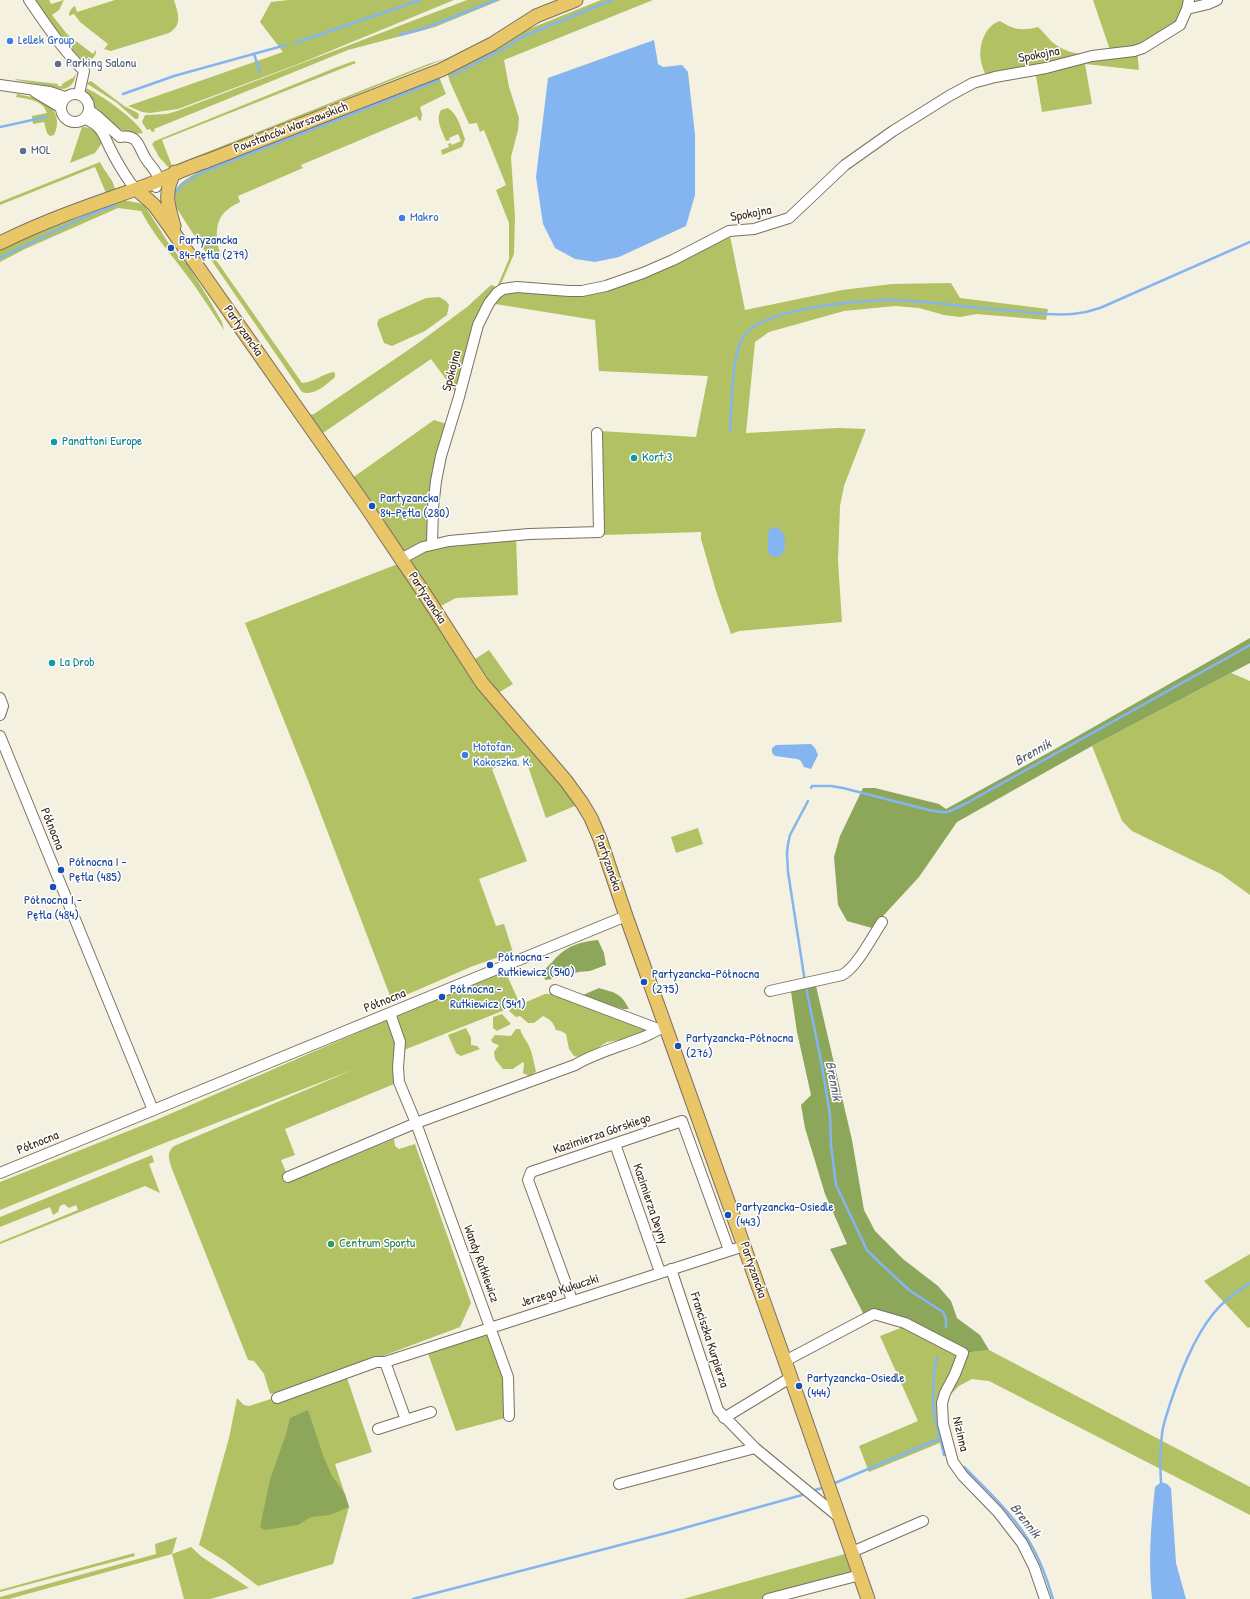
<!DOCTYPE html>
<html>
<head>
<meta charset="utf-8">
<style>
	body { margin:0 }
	canvas { display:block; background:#f5f1e1 }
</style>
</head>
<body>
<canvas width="1250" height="1599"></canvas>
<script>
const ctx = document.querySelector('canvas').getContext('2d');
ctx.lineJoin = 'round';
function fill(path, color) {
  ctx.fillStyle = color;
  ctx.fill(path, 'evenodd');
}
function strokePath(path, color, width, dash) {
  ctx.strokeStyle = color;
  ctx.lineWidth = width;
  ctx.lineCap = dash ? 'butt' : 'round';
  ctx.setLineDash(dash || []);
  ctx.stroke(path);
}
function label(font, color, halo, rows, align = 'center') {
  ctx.font = font + ' "Patrick Hand",sans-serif';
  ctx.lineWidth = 3;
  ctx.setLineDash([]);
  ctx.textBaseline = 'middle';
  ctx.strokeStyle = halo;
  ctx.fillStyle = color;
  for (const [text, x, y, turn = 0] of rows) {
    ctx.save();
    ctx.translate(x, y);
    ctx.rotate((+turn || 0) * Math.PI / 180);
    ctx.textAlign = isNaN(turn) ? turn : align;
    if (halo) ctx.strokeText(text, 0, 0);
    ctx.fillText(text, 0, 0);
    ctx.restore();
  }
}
fill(new Path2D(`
	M33,0h16l2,4 13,-4 -5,10 -7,5 15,19 26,20 3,-4c1,7 -6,11 -12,12l-21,-21z
	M115,0h59c4,13 9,25 -5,33l-58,18 -7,-2 4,-5 -28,-22 -6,-8 -5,2c0,-4 2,-8 6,-10l2,6z
	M288,0h166l-153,63 -123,46 -28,4 -8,-1 -14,-6 155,-54 -23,-30 11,-20z
	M467,0h34l-66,27 -87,23 -194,79 1,2 -3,1 -2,-3 -3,1 -5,-8 3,-7 22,-1 10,-3z
	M601,0h52l-149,60 5,27 10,31 -1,12 -7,27 4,60 -1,37 -13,30 -4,3 97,2 135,-58 16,79 97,-20 50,-6 59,-1 9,15 88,11 -2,11 -69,-6 -17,3 -16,-2 -25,-7 -24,-2 -51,5 -75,21 -14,10 -9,91 92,-5 28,1 -22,57 -4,20 -2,55 4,61 -103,9 -8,3 -15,-43 -15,-52v-7l-98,3 -4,-3 1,-101 96,6 12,-61 -109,-5 -4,-51 -106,-17 -30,94 -28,-38 -114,78 -15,-21 12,-2 103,-70 50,-37 24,-22 6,2 12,-28v-36l-13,-33 10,-5 -22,-55 -4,2 -3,-9 -8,1 -19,-42 -2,-6 2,-5 69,-38z
	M1093,0h96l-5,17 -47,33 2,20 -54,-6 7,40 -50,8 -7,-42 -48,9c-2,-6 -5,-12 -6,-18 -3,-15 4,-36 19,-40 14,9 22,10 38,6 5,5 9,9 13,14 16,15 39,15 60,12z
	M447,58l-274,110 -1,-1 -3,1 -10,-11 -7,-13 3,-3 182,-74 17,-6 2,2 -194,77 10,26 256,-102z
	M76,73c-1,9 -5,15 -14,16l-46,-9 -1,-1 43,5v2h4v-2l12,-7z
	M439,77l7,17 -26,13 2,7 -1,6 -2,1 -2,-5 -116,49 2,3 -65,28 2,6c-25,11 -27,29 -19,54l-5,4 86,123c10,0 21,-9 31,-11l2,1v4l-2,2c-9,7 -19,17 -31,13l-110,-160 -16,-25 -1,-10 -2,-1c3,-13 17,-19 28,-26z
	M91,81l33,25 14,7 1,2 -1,4h-3l-18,-16 -31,-20z
	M85,88c13,4 53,33 58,45 -18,4 -36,-11 -46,-25l-2,1z
	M17,94c15,3 35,6 39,22 2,7 1,12 -2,19l-4,1 -3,-3 -3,-11 -11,2 -1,-8 15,-3c-4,-13 -19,-14 -31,-16z
	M448,108c10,6 13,21 17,31l-3,8 -20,8 -1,-5 8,-3 -1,-3 3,-1 1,2 9,-4 -3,-7 -9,4 1,2 -4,1c-4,-10 -11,-21 -5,-31z
	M82,127c10,0 19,6 20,16l-7,10 -25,10z
	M100,162c4,10 14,17 15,28l-115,47v-2l106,-42 -11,-26 -95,38v-3z
	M123,200l16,3 6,3 24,38 -1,2 4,5 2,-1 5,7 8,7 20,32 15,26 2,8c-14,-21 -27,-42 -42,-61 -15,-20 -29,-35 -41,-58l-23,-3 -93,41 -25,13v-12l21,-10z
	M439,297l7,4 3,4 -2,10 -22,16 -33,15 -8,-3 -7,-19 2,-5 47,-21z
	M434,420l16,5 -4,11 -14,108 84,-9 2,60 -62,3 -21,11 47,74 100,120 -36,15 -22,-63 -32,14 35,92 -48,18 17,47 8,-2 9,28 -40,14 -81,35 -83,-218 -64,-160 158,-61 -55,-81z
	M489,650l24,34 -15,9 -23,-34z
	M1231,673l19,8v214l-29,-21 -89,-43 -10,-10 -30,-75z
	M698,828l5,16 -27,9 -5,-16z
	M505,971l15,33 -121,48v30l-114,47 10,26 -14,5 9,22 104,-43 1,7 4,3 16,-5 56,159 -11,24 -141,53 -49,14 -6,-20 -10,-13 -6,-1 -76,-191c-3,-10 -6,-16 2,-23l181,-77 -193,75 -162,66v-28l156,-62 233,-101z
	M545,994h8l98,36 -23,9 -21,3 -16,10 -12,5 -5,-1 -5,-7 -3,-15 -5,-3 -5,-1c-3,-8 -5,-10 -13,-14l-9,7h-6l-8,-7 -4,1 -7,-6 3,-3z
	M502,1014l9,10 -14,7 -4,-3v-11z
	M466,1028l5,10v7l6,1 3,3 -19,7 -5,-3 -8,-18z
	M516,1029h4c2,6 5,10 8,15 4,7 6,19 8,28l-7,4 -6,-3 1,-9 -1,-2 -10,7h-10l-8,-10 -1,-7 5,-7 -6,-2 -2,-3 4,-5 16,1z
	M152,1155l2,7 -5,2 11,29 -15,-7 -145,58v-2l78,-32 -2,-5 -7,3 -5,-4 -4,2 -2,6 -5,3 -3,-8 -50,20v-10z
	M1250,1254v73l-2,1 -44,-47z
	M908,1325l55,28 26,-3 261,137v28l-261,-134 -17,-2 -13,7 -17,17 5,37 -78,32 -10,-26 59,-25 -38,-85z
	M490,1327l18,50 1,40 -53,14 -30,-83z
	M346,1375l26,77 -37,12 14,43 -16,57 -75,22 -33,-25 -26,-16 30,-107 8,-40 7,7 5,1z
	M177,1537l-5,17 19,-7 11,10 47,31 -39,11h-26l-12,-45 -163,45h-9v-2l156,-43 -1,-10z
	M852,1552l8,23 -92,24h-85z
	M134,1553l1,3 -135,36v-2z`), '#b1c164');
fill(new Path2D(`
	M1250,638v25l-158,83 -135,76 -38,55 -47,51 -25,-7 -9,-16 -4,-48 6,-21 23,-48h12l64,16 7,5 102,-56z
	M598,940l6,13 2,12 -16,6 -12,1 -10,4 -8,-5c-3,7 -6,8 -15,9l-2,-9c7,-6 12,-13 18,-18 11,-9 24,-12 37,-13z
	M816,986l36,154 12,70 11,21 28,28 35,27 13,15 6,17 23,17 9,15 -26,3 -58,-30 -38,-6 -4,-4 -33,-64 17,-5 -22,-50 -20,-66 -4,-23 10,-10 -14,-63 -6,-40z
	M599,988c17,5 22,5 30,21h-6l-13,-4 -4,2 -15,-6 -8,-6z
	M308,1410l16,48 8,18 13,18 4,13 -19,8 -19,2 -13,8 -33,5 -5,-3 10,-47 16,-46 4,-16z`), '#8ca75a');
fill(new Path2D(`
	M654,40l4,24 5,3 19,-2 6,7 7,63v60l-9,31 -67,31 -24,5 -20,-3 -20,-11 -12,-24 -7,-47 12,-99z
	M773,527l5,1c9,6 9,19 3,28l-7,1 -6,-4v-20l2,-4z
	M811,744l4,4 3,7 -7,14 -7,-2 -4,-7 -3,-1 -22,-3 -3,-3v-5l4,-3z
	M1161,1482l6,2 4,4 5,75 10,36h-34c-4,-39 -1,-74 3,-112z`), '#84b5f0');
strokePath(new Path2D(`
	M400,35l23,-6 73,-29
	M295,43l125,-43
	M254,54l6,18
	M451,76l54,-28 17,-11 90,-37
	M123,94l51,-18 112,-31
	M0,127l46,-10
	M174,195l8,-11 18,-11 239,-93
	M0,258l84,-41 33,-13
	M730,432c2,-26 1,-74 13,-95 16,-28 111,-36 143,-37 25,0 50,3 75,6 28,3 56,5 84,8 20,1 35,1 55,-6l150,-66
	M811,788l1,-2h19l12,2 86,22 12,2h7l17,-8 285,-159
	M805,982l-17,-110 -1,-19 1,-9 2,-9 18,-34
	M806,987l16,79 8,49 1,30 5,40 31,65 14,14 28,26 34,22 3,7v8
	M937,1357l-3,15 -1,36 11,47
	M964,1467c25,25 53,51 70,83 8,15 14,32 19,49
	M1161,1482c-1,-16 -1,-32 1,-48 1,-10 5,-20 8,-30 10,-30 23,-65 43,-90 10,-13 23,-22 37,-31
	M835,1483l104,-44
	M815,1490l7,-2
	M413,1599l257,-67 132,-37`), '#84b5f0', 2.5);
const minor = new Path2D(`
	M29,0c17,25 34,50 55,71l-5,23
	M1187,9l21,-5 9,-4
	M0,85l50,7 15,5
	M35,92l25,15
	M61 108a14 14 0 1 1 28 0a14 14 0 1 1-28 0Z
	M89,110l8,6 23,21c19,-3 18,10 26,22 8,12 14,13 10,28
	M84,119c14,4 19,13 24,25 5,11 20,38 28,45
	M432,544l1,-36 3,-27 5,-25 18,-59 19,-72 11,-22 8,-10 6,-4 14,-2 52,4h13l24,-5 37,-13 30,-13 56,-29 25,-2 35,-11 56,-53 48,-34 56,-35 24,-13 22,-6 51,-9 46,-12 42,-5 9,-3 37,-23 7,-16 2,-9
	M401,559l22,-12 26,-6 80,-7 70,-2 -2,-99
	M0,698l3,8 -3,9
	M0,736l153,374
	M555,990l103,39
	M770,991l72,-16c15,-8 30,-38 40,-53
	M615,1144l45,128
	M0,1173l626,-257
	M288,1177l128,-54 -17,-41 -1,-15 2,-25 -10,-29
	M671,1269l47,141 37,38 85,70
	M572,1300l-44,-120 3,-8 151,-51 47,129
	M785,1361l89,-47 31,9 58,30 -8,21 -10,19 -3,10 1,21 10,38 10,14 35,36 24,31 12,24 11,32
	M385,1362l21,58
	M277,1398l99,-36h9l359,-116
	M509,1416l-1,-39 -92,-254 159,-58c20,-12 44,-18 66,-27 9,-3 16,-9 25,-11
	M724,1418l66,-40
	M378,1429l53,-17
	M619,1484l136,-36
	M852,1552l71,-31
	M768,1599l92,-24`);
const major = new Path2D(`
	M136,189l18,16 13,18 198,282 61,91 56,87 84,98 16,22 9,15 9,21 26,77 159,445 83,238
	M174,226c-6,-20 -11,-34 1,-54
	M0,243c46,-23 96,-40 145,-57 21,-8 40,-18 62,-25l234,-91 51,-26 44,-28 40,-16`);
strokePath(minor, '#7c7062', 12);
strokePath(major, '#7c7062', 15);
strokePath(minor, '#fff', 10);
strokePath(major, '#e9c769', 13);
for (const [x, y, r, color] of [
	[10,41,4,"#3f7fe0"],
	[58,64,4,"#5c6f8a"],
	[23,151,4,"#5c6f8a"],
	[402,218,4,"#3f7fe0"],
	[171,248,4,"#1a4fb4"],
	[54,442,4,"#0f9aa8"],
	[634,458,4,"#0f9aa8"],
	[372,506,4,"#1a4fb4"],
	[52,663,4,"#0f9aa8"],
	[465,755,4,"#3f7fe0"],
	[61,870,4,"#1a4fb4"],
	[53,887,4,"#1a4fb4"],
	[490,965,4,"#1a4fb4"],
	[644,982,4,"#1a4fb4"],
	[442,997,4,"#1a4fb4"],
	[678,1046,4,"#1a4fb4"],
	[728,1215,4,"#1a4fb4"],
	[331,1244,4,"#2e9e5b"],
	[799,1386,4,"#1a4fb4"]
]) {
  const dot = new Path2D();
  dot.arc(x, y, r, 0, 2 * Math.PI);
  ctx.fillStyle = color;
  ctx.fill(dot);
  strokePath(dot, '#fff', 1.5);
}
label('13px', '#366cbe', '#fff', [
	["Lellek Group",18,41],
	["Makro",410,218],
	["Motofan.",473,748],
	["Kokoszka. K.",473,763]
], 'left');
label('13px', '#3b2a1e', '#fff', [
	["Spokojna",1039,55,-11],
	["Powstańców Warszawskich",291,128,-21],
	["Spokojna",751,214,-11],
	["Partyzancka",243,331,55],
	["Spokojna",452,371,-76],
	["Partyzancka",427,598,57],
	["Północna",52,829,68],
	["Partyzancka",608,863,71],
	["Północna",385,1001,-22],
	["Kazimierza Górskiego",602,1134,-19],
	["Północna",38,1143,-22],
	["Kazimierza Deyny",650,1204,71],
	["Wandy Rutkiewicz",481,1264,70],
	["Partyzancka",753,1270,71],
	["Jerzego Kukuczki",560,1291,-18],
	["Franciszka Kurpierza",709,1340,72],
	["Nizinna",960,1434,77]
]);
label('13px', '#4e5e75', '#fff', [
	["Parking Salonu",66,64],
	["MOL",31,151]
], 'left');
label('13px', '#164399', '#fff', [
	["Partyzancka",179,241],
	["84-Pętla (279)",179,256],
	["Partyzancka",380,499],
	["84-Pętla (280)",380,514],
	["Północna I -",69,863],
	["Pętla (485)",69,878],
	["Północna I -",53,901,"center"],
	["Pętla (484)",53,916,"center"],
	["Północna -",498,958],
	["Rutkiewicz (540)",498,973],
	["Partyzancka-Północna",652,975],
	["(275)",652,990],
	["Północna -",450,990],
	["Rutkiewicz (541)",450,1005],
	["Partyzancka-Północna",686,1039],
	["(276)",686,1054],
	["Partyzancka-Osiedle",736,1208],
	["(443)",736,1223],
	["Partyzancka-Osiedle",807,1379],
	["(444)",807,1394]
], 'left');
label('13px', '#0d838f', '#fff', [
	["Panattoni Europe",62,442],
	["Kort 3",642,458],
	["La Drob",60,663]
], 'left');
label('13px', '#27864d', '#fff', [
	["Centrum Sportu",339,1244]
], 'left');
label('italic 14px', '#555b68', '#fff', [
	["Brennik",1033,753,-29],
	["Brennik",833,1081,79],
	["Brennik",1025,1521,52]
]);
</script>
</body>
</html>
